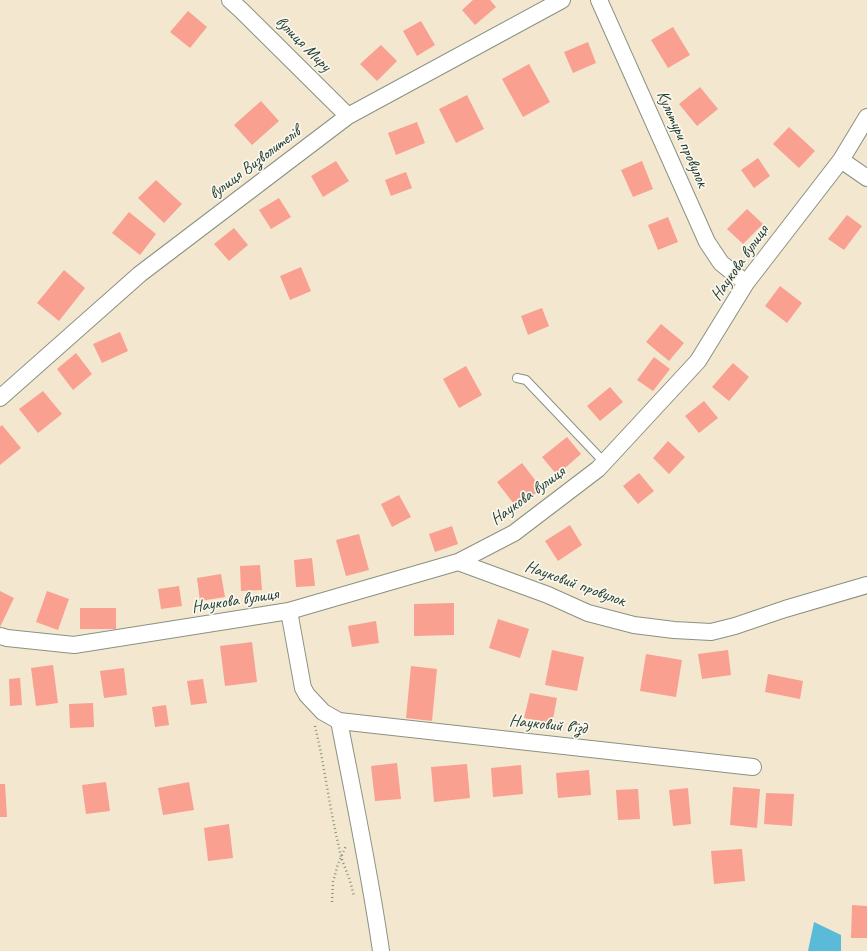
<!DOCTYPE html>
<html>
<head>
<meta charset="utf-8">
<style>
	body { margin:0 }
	canvas { display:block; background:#f3e7cf }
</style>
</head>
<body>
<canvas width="867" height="951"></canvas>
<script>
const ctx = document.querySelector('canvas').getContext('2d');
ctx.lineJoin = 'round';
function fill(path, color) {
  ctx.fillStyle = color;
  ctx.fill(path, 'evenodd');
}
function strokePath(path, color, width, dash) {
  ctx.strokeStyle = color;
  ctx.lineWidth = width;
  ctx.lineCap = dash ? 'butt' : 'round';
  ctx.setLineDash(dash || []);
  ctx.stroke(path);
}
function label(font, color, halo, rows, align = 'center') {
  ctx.font = font + ' Caveat,sans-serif';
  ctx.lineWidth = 3.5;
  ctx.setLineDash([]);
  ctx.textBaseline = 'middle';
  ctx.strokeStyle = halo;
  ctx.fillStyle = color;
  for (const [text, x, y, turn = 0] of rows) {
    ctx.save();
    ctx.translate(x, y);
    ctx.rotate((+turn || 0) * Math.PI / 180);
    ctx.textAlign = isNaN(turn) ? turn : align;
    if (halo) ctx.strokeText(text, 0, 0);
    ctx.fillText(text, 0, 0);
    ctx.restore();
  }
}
fill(new Path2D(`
	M814,922l27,13v16h-33z`), '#5abbd9');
fill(new Path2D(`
	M473,0h17l6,7 -21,18 -13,-15z
	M188,11l19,16 -17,21 -20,-16z
	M421,21l14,24 -18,11 -14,-25z
	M673,27l17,28 -22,13 -17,-28z
	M588,42l8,21 -23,10 -9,-21z
	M381,45l16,16 -20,20 -17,-17z
	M529,64l21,38 -27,15 -21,-38z
	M700,87l18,22 -21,17 -18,-22z
	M467,95l17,34 -28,14 -17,-34z
	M261,101l18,20 -27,24 -18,-20z
	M417,122l8,21 -29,12 -8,-22z
	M789,127l26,24 -16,17 -26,-24z
	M758,158l12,18 -16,12 -13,-18z
	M336,161l13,20 -26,16 -12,-21z
	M642,161l11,28 -20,8 -12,-27z
	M406,172l6,16 -21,8 -6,-16z
	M156,180l26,24 -18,19 -26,-25z
	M279,198l12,19 -20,12 -12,-19z
	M747,209l16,15 -20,20 -16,-15z
	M129,212l27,22 -16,21 -28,-22z
	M847,215l15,11 -18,24 -16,-11z
	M668,217l10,25 -20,8 -10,-25z
	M234,228l14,17 -19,16 -15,-17z
	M301,267l10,24 -21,9 -10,-24z
	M64,270l21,18 -26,33 -22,-18z
	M780,286l22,17 -15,20 -22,-17z
	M542,308l7,18 -21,9 -7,-19z
	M661,324l23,19 -15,18 -23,-19z
	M120,332l8,19 -26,12 -9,-19z
	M76,353l16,21 -19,16 -16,-21z
	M654,357l16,12 -17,22 -16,-11z
	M733,363l16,14 -20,24 -17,-14z
	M466,366l16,29 -23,13 -16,-29z
	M610,387l13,15 -23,19 -13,-15z
	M43,391l19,23 -24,19 -19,-24z
	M704,401l14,17 -19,15 -14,-17z
	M2,425l19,23 -21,17v-38z
	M567,437l14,17 -24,21 -15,-18z
	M668,441l17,16 -16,17 -16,-16z
	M522,463l20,26 -25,19 -20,-26z
	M639,473l15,18 -16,13 -15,-18z
	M399,495l12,22 -19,10 -11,-23z
	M570,525l12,20 -24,16 -13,-20z
	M452,526l6,18 -23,8 -6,-18z
	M359,534l10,36 -23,6 -10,-36z
	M312,558l3,28 -19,1 -2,-27z
	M260,565l2,25 -21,1 -1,-25z
	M221,574l4,23 -25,4 -3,-23z
	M179,586l3,20 -21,3 -3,-20z
	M0,591l14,7 -14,29z
	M47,591l22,8 -11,31 -22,-8z
	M454,603v32l-40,1v-32z
	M80,608h36v21h-36z
	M498,619l31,10 -9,29 -31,-10z
	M376,621l3,22 -27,4 -4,-21z
	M252,642l5,40 -32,4 -5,-40z
	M552,650l32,7 -7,34 -32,-6z
	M728,650l3,25 -29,4 -4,-25z
	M646,654l36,6 -6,37 -36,-6z
	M53,665l5,38 -22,3 -5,-38z
	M411,666l26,3 -5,52 -26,-3z
	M124,668l3,27 -23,3 -4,-27z
	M768,674l35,7 -3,18 -35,-7z
	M20,678l2,27 -12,1 -1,-27z
	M203,679l4,24 -16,2 -4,-24z
	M530,693l27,5 -5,26 -28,-6z
	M93,703l1,24 -24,1 -1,-24z
	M166,705l3,20 -14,2 -3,-20z
	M397,763l4,36 -26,2 -4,-35z
	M467,764l3,34 -36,4 -3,-35z
	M521,765l2,29 -30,3 -2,-29z
	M589,770l2,25 -33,3 -2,-25z
	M106,782l4,29 -24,3 -4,-29z
	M189,782l5,28 -31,5 -5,-27z
	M0,784h5l2,33h-7z
	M733,787l27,2 -3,39 -27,-3z
	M688,788l3,36 -18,2 -4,-36z
	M638,789l2,30 -22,1 -2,-30z
	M766,793l28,1 -2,32 -28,-2z
	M229,824l4,34 -25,3 -4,-33z
	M742,849l3,32 -31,3 -3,-33z
	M852,905l15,1v32h-16z`), '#f9a090');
const lane = new Path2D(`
	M517,378l9,2 78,82`);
const street = new Path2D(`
	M230,0l11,10 107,106
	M599,0l108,242 14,21 25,20
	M841,160l26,18
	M0,398l140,-124 208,-158 214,-116
	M458,562l90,33 40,18 46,12 40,5 37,2 24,-6 50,-17 82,-24
	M289,611l14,77 4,7 16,17 16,9 414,46
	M0,636l7,2 67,7 215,-34 169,-49 56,-29 84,-64 100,-108 48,-78 95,-123 26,-43
	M339,721c15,77 31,153 42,230`);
strokePath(lane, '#899282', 10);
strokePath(street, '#899282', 18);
strokePath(new Path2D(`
	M315,726l6,27 11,62 9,42 9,24 4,15
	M332,902l1,-20 5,-18 8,-18`), '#899282', 2.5, [1, 3]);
strokePath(lane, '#fff', 8);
strokePath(street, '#fff', 16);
label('17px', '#1f3d34', '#fbf7ec', [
	["вулиця Миру",303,44,45],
	["Культури провулок",682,139,66],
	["вулиця Визволителів",255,163,-37],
	["Наукова вулиця",740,263,-55],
	["Наукова вулиця",528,496,-36],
	["Науковий провулок",575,584,20],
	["Наукова вулиця",235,601,-9],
	["Науковий в'їзд",548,725,6]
]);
</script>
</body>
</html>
